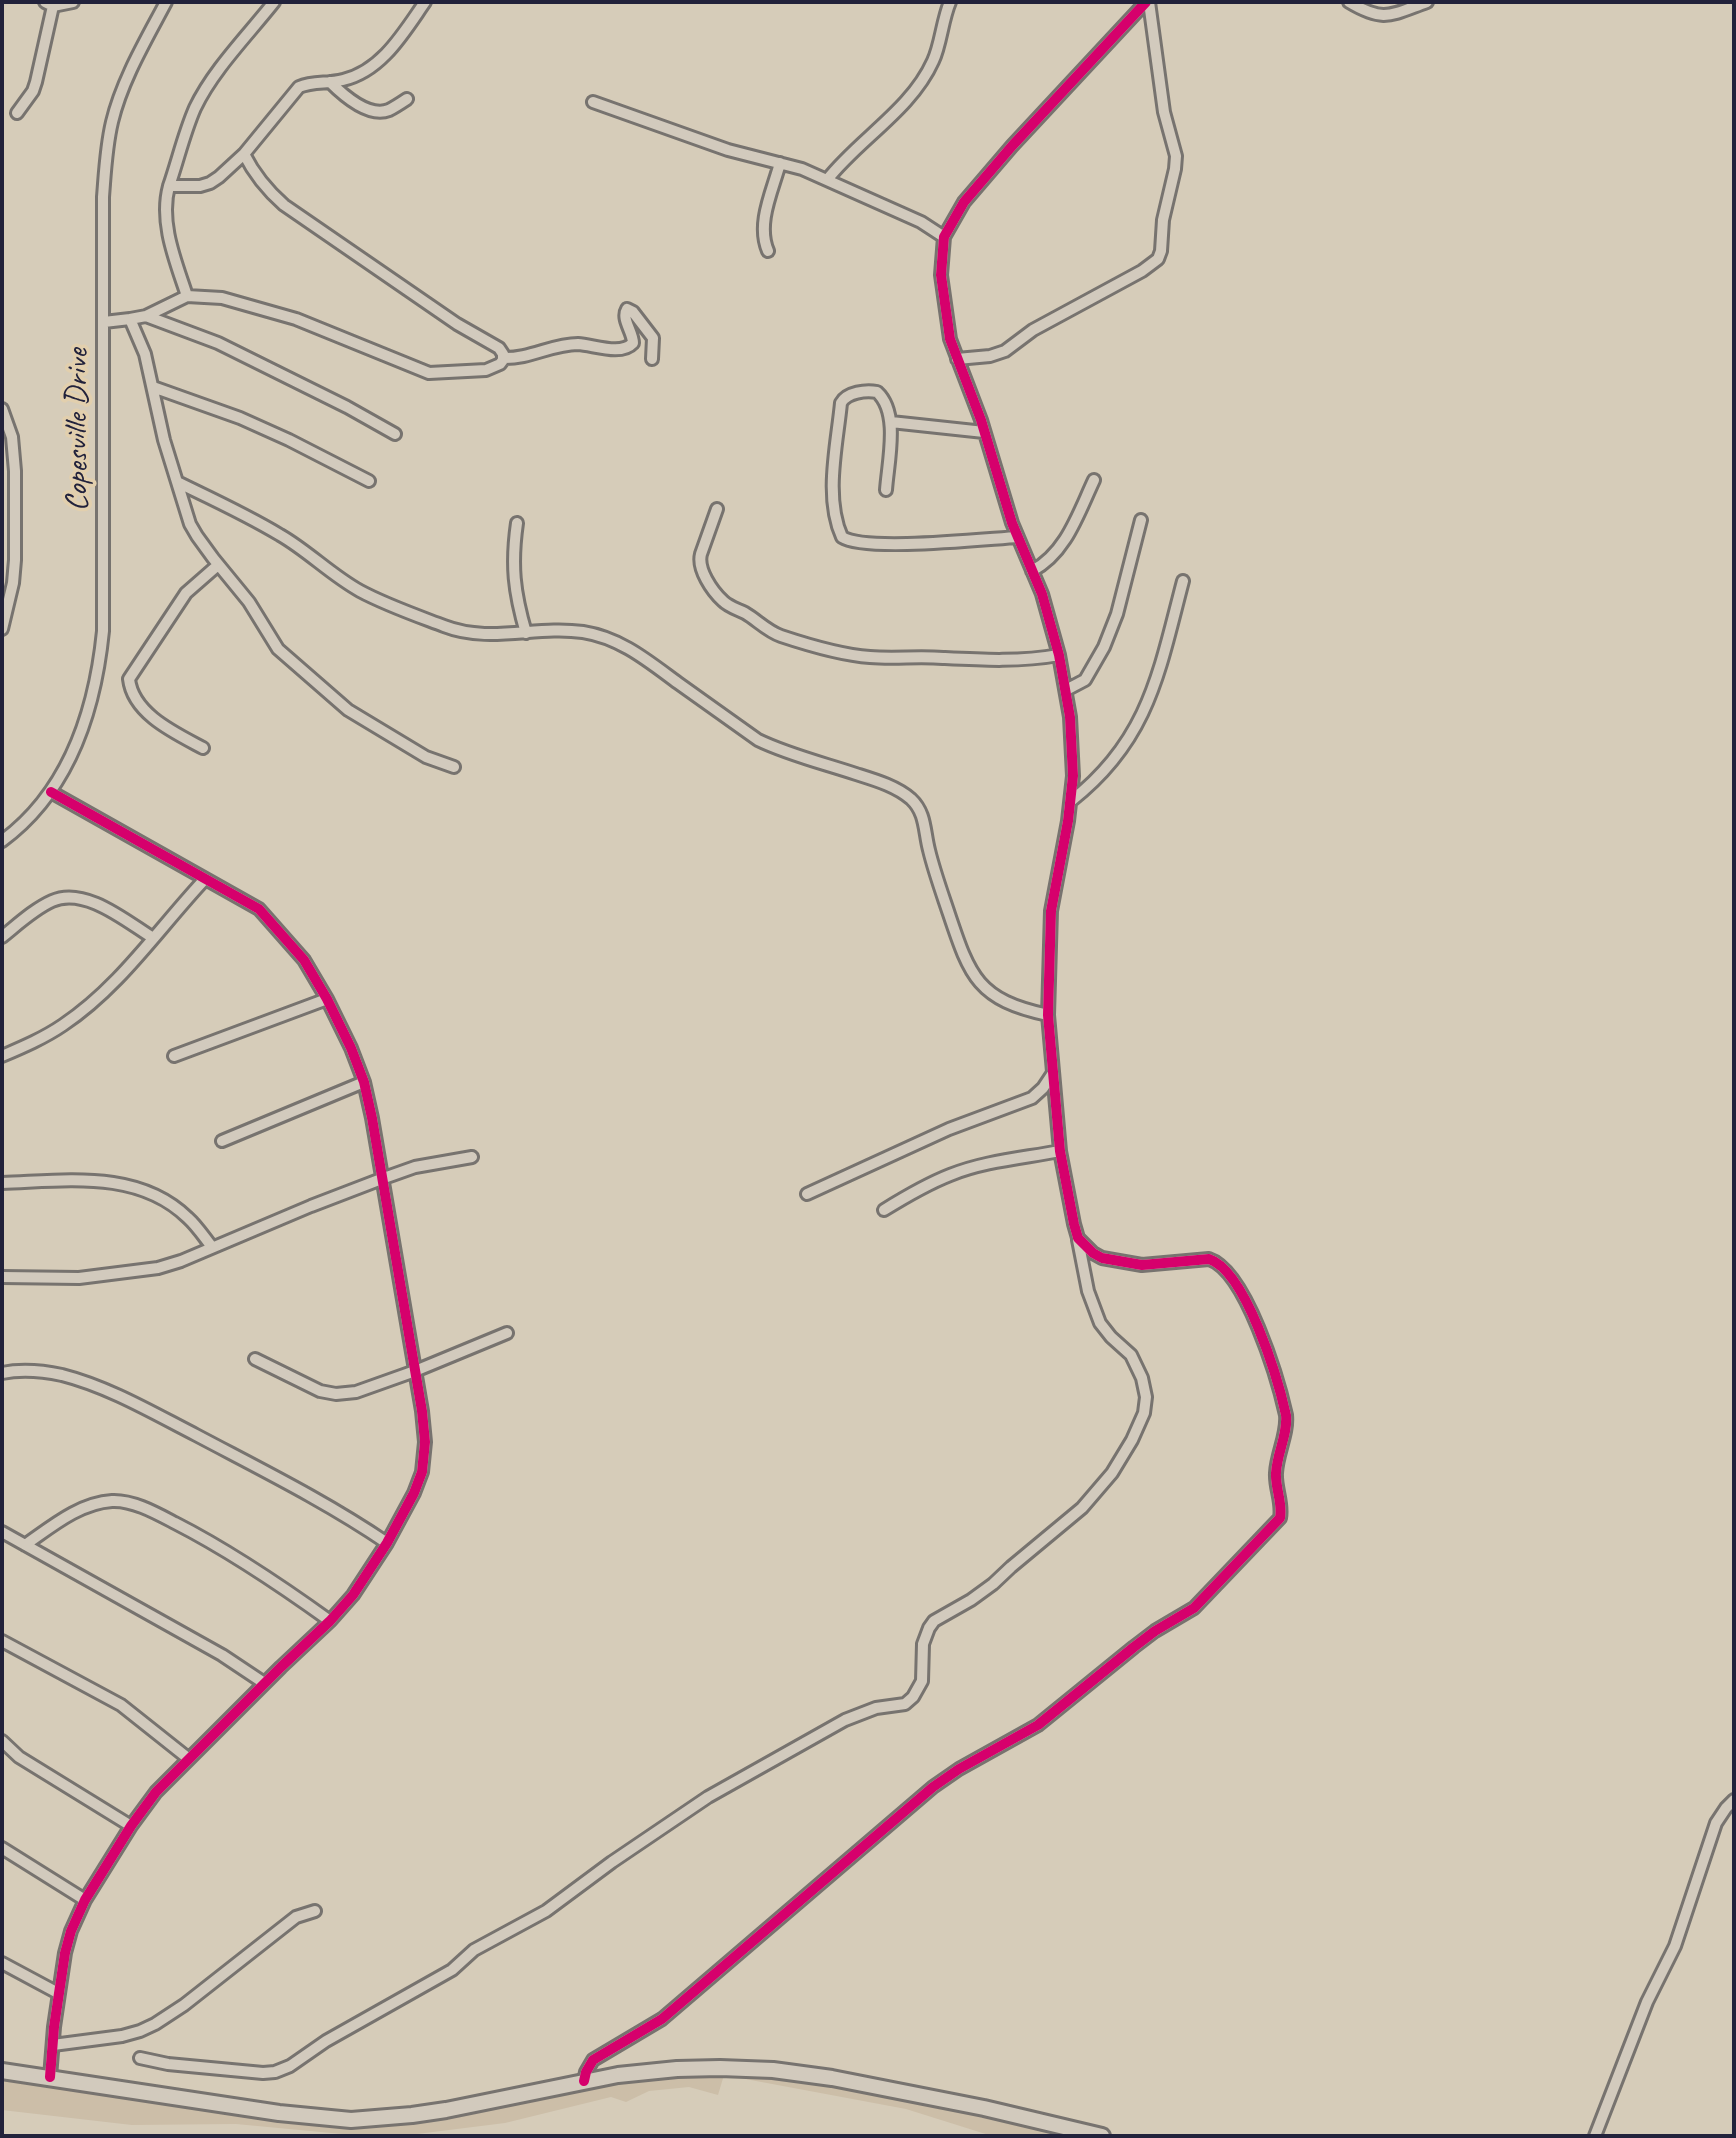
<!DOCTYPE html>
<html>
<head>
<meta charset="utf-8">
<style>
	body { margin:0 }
	#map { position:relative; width:1736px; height:2138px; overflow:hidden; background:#d6ccb9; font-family:Caveat,sans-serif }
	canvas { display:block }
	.frame { position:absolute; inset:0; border:4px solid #22223b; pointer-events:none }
</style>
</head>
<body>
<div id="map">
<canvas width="1736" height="2138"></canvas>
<div class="frame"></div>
</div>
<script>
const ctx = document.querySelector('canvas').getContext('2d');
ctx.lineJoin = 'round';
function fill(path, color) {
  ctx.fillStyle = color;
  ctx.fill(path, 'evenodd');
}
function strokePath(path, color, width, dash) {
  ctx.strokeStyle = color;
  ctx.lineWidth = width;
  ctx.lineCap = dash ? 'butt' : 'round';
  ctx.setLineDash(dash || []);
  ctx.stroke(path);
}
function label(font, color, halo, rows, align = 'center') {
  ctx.font = font + ' Caveat,sans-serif';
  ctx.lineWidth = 7;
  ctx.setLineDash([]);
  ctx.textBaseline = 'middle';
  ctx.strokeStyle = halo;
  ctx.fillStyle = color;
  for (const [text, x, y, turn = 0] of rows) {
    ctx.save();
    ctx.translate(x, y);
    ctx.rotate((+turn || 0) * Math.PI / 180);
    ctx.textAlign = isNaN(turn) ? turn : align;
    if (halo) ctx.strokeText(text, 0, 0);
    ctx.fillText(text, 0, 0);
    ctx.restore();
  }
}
fill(new Path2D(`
	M773,2070l329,66h-110l-86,-27 -182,-34 -6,20 -29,-8 -40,4 -23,11 -15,-5 -106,26 -104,13 -59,-2 -106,-10 -104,1 -130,-15v-39l349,49 233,-39z`), '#ccbea8');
const minor = new Path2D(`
	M45,2l8,4 20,-4
	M1349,2c35,21 42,13 78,0
	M330,82c13,13 39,36 59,28 6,-3 12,-7 18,-11
	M593,102l135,48 74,19 119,53 23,15
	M17,113l16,-22 3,-9 17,-76
	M827,180c32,-41 84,-70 106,-119 8,-17 9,-40 17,-59
	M169,186h31l10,-3 9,-6 25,-23 55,-67c14,-6 29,-3 44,-7 39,-9 61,-48 82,-78
	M768,251c-12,-28 5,-61 12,-88
	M187,296l35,2 74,21 133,54 57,-3 14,-6 3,-4v-6l-4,-6 -42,-24 -173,-119c-17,-15 -30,-31 -40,-51
	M146,316l72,27 129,64 48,27
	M130,319l16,-3 41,-20c-11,-34 -28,-73 -18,-110 9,-26 15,-53 26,-78 18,-38 53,-73 79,-106
	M104,322l26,-3 15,35 19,86 26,84 7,12 16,22 36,44 29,47 70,61 78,47 28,10
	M503,358c27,1 49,-14 75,-14 16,1 43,12 55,-1 0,-11 -12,-24 -6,-34l6,3 20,26 -1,21
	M957,359l33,-3 15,-5 28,-21 109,-59 16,-12 3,-8 2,-31 12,-51 1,-13 -12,-44 -15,-110
	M153,387l87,31 49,22 80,41
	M2,409l10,28 3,34v89l-2,23 -11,46
	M891,422l93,10
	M177,482c35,17 70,33 103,53 28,16 51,40 80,56 26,14 55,24 84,35 46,18 92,-1 139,6 38,6 65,29 95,51 27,19 53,38 80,57 31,15 65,23 98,34 19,6 40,12 55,25 15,14 13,32 18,51 5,21 13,43 20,64 21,63 29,86 99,101
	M886,490c2,-29 14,-77 -9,-98 -11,-2 -30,0 -36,11 -4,42 -17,94 1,134 23,15 142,2 176,0
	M717,509l-16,45c-4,15 11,37 22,47 6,6 14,8 22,12 12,7 22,18 36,23 27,9 59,19 89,21 24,2 49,-1 73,1 40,2 77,4 116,-3
	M517,523c-6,42 -3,69 9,110
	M1032,571c34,-18 46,-57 62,-91
	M1066,690l19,-10 19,-33 13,-33 24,-94
	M203,748c-28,-15 -70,-34 -74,-69l57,-86 32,-28
	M1071,801c78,-61 88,-129 112,-220
	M2,841c68,-50 93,-130 101,-210v-434c2,-25 3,-50 9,-75 10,-42 34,-82 54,-120
	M2,937c15,-12 32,-28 50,-36 33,-15 75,21 101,37
	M2,1056c21,-9 42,-18 61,-31 57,-38 96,-97 142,-146
	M174,1056l153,-57
	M222,1141l142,-59
	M2,1183c63,-2 136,-14 186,35 9,8 16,19 24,29
	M807,1194l142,-65 83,-31 11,-10 10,-15
	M884,1210c21,-13 43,-26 66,-35 34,-14 74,-17 110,-24
	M2,1277l77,1 79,-10 23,-7 130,-55 73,-28 31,-11 57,-10
	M255,1359l65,32 16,3 20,-2 59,-21 92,-38
	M2,1373c20,-4 41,-2 60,2 47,12 91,38 134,60 64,34 131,67 191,108
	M2,1532l220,123 42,28
	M25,1545c26,-18 54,-42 87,-44 21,-1 44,12 63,22 55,28 105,62 155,98
	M2,1641l119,64 68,54
	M2,1741l17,16 112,69
	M2,1848l83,52
	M2,1963l56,30
	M53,2045l69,-9 18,-5 15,-7 29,-19 112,-88 19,-6
	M140,2058l28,6 95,9 12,-1 15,-6 36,-25 126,-71 22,-20 72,-39 66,-49 96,-65 137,-77 31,-12 29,-4 8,-7 9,-16 1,-37 6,-16 5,-7 37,-21 22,-16 18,-17 71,-59 30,-35 20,-33 12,-27 2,-16 -4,-19 -11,-23 -20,-18 -11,-14 -12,-32 -10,-51
	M50,2077l4,-50 11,-74 6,-22 14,-31 46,-74 25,-34 125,-125 49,-46 23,-26 34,-52 27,-50 8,-21 3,-30 -3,-31 -50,-293 -8,-36 -13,-34 -24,-49 -23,-39 -45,-51 -208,-117
	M584,2081l2,-9 7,-12 69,-41 271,-232 26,-18 79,-44 96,-78 21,-16 39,-23 86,-90c3,-15 -5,-30 -4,-45 1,-20 12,-39 10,-58 -8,-36 -40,-144 -77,-156l-67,6 -40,-7 -9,-5 -15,-15 -4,-14 -14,-73 -12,-136 3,-104 17,-90 5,-45 -3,-59 -11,-62 -17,-61 -30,-71 -31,-103 -31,-81 -9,-64 3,-38 20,-35 48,-56 134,-144
	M1595,2136l52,-134 28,-56 41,-123 10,-15 8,-8`);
const major = new Path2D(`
	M2,2071l277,42 72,7 61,-5 34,-5 172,-35 59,-6 43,-1 53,2 59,8 152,30 118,28`);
strokePath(minor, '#77736f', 16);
strokePath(major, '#77736f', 20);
strokePath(minor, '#d2cabd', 10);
strokePath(major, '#d2cabd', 14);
strokePath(new Path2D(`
	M50,2077l4,-50 11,-74 6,-22 14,-31 46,-74 25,-34 125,-125 49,-46 23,-26 34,-52 27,-50 8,-21 3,-30 -3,-31 -50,-293 -8,-36 -13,-34 -24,-49 -23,-39 -45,-51 -208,-117
	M584,2081l2,-9 7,-12 69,-41 271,-232 26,-18 79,-44 96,-78 21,-16 39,-23 86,-90c3,-15 -5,-30 -4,-45 1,-20 12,-39 10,-58 -8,-36 -40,-144 -77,-156l-67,6 -40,-7 -9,-5 -15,-15 -4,-14 -14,-73 -12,-136 3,-104 17,-90 5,-45 -3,-59 -11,-62 -17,-61 -30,-71 -31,-103 -31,-81 -9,-64 3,-38 20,-35 48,-56 134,-144`), '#d6006c', 10);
label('32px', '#22223b', '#e2cfad', [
	["Copesville Drive",78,430,-90]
]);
</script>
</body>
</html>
